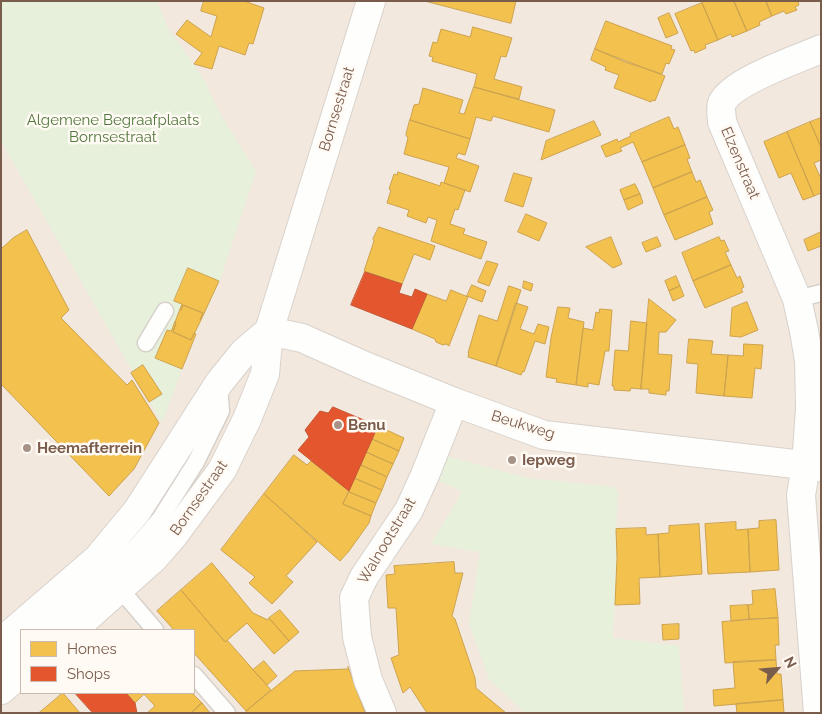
<!DOCTYPE html>
<html>
<head>
<meta charset="utf-8">
<style>
	body { margin:0 }
	#map { position:relative; width:822px; height:714px; overflow:hidden; background:#f9f5f0; font-family:Raleway,sans-serif }
	canvas { display:block }
	.frame { position:absolute; inset:0; border:2px solid #7a5c4d; pointer-events:none }
	.legend { position:absolute; left:20px; top:629px; width:175px; height:65px; box-sizing:border-box; background:#fffaf3; border:1px solid #cabbb1; margin:0; padding:6px 9px; list-style:none; font-size:15px; color:#7a5c4d }
	.legend li { display:flex; align-items:center; gap:10px; height:25px }
	.legend b { width:25px; border:1px solid #cabbb1 }
	.north { position:absolute; left:752px; top:644px; width:50px; height:50px; -webkit-text-stroke:4px #fffaf3; paint-order:stroke; rotate:63deg; font-size:14px; font-weight:700; line-height:20px; text-align:center; color:#7a5c4d }
	.north::after { content:''; display:block; margin:auto; width:18px; height:22px; background:#7a5c4d; clip-path:polygon(50% 0,100% 100%,50% 72%,0 100%) }
</style>
</head>
<body>
<div id="map">
<canvas width="822" height="714"></canvas>
<div class="frame"></div>
<ul class="legend">
<li><b style="height:14px;background:#f2c14e"></b>Homes</li>
<li><b style="height:14px;background:#e4572e"></b>Shops</li>
</ul>
<div class="north">N</div>
</div>
<script>
const ctx = document.querySelector('canvas').getContext('2d');
ctx.lineJoin = 'round';
function fill(path, color) {
  ctx.fillStyle = color;
  ctx.fill(path, 'evenodd');
}
function strokePath(path, color, width, dash) {
  ctx.strokeStyle = color;
  ctx.lineWidth = width;
  ctx.lineCap = dash ? 'butt' : 'round';
  ctx.setLineDash(dash || []);
  ctx.stroke(path);
}
function label(font, color, halo, rows, align = 'center') {
  ctx.font = font + ' Raleway,sans-serif';
  ctx.lineWidth = 5;
  ctx.setLineDash([]);
  ctx.textBaseline = 'middle';
  ctx.strokeStyle = halo;
  ctx.fillStyle = color;
  for (const [text, x, y, turn = 0] of rows) {
    ctx.save();
    ctx.translate(x, y);
    ctx.rotate((+turn || 0) * Math.PI / 180);
    ctx.textAlign = isNaN(turn) ? turn : align;
    if (halo) ctx.strokeText(text, 0, 0);
    ctx.fillText(text, 0, 0);
    ctx.restore();
  }
}
fill(new Path2D(`
	M1,1h820v712h-820zM21,630h173v63h-173z`), '#f2e8de');
fill(new Path2D(`
	M1,1h156l11,27 35,50 18,37 35,56 -36,109 -25,55 -33,88 -161,-282z
	M446,456l82,22 86,9 4,5 -2,37 1,29 -4,80 66,8 5,67h-159l-36,-34 -20,-56 11,-71 -49,-8 27,-45 3,-8 -24,-11z`), '#e7f0db');
const homes = new Path2D(`
	M204,1h40l20,7 -11,36 -4,-1 -4,12 -26,-9 -7,23 -18,-5 8,-11 -26,-19 11,-14 24,17 6,-21 -16,-5z
	M425,1h91l-5,22z
	M706,1h28l13,30 -15,6 -1,-3 -13,6 -16,-37z
	M734,1h32l6,15 -13,6 1,3 -13,6z
	M766,1h32l1,4 -4,2 2,3 -11,4 -2,-3 -12,5z
	M702,3l16,37 -13,5 1,3 -11,5 -1,-3 -3,1 -16,-37z
	M669,13l9,20 -12,5 -8,-20z
	M606,21l66,25 -1,3 4,1 -6,14 -3,-1 -4,11 -37,-12 -30,-13z
	M473,27l39,11 -6,19 -5,-1 -7,23 28,8 -3,12 -45,-12 3,-13 -45,-13 1,-4 -4,-1 4,-14 4,1 4,-14 29,8z
	M595,49l70,27 -10,25 -3,-1 -1,2 -37,-14 5,-13 -14,-5 1,-3 -15,-7z
	M474,87l81,23 -6,22 -56,-16 -2,5 -15,-4 -6,22 -60,-19 4,-15 5,-1 4,-16 40,12 -4,13 5,1z
	M669,117l5,12 4,-2 7,18 -43,17 -9,-20 -13,6 2,3 -16,6 -5,-11 16,-7 1,3 13,-6 -1,-2z
	M821,118v29l-11,-25z
	M410,120l60,19 -5,16 -7,-2 -2,5 23,8 -9,26 -26,-9 5,-16 -45,-13 4,-16 -2,-3z
	M594,121l7,14 -60,25 5,-19z
	M810,122l11,25v13l-7,3 7,16v14l-7,3 -27,-64z
	M787,132l27,64 -11,4 -12,-27 -12,5 -15,-36z
	M685,145l5,13 -3,1 5,13 -39,16 -11,-26z
	M398,172l42,14 1,-4 24,8 -7,20 -3,-1 -5,15 15,5 -2,5 24,8 -6,17 -50,-18 6,-21 -9,-3 -2,6 -19,-7 2,-6 -22,-7 4,-13 -2,-1 5,-15 3,1z
	M692,172l4,10 4,-2 7,17 -43,18 -11,-27z
	M514,173l18,5 -9,29 -18,-6z
	M635,184l5,10 -16,6 -4,-10z
	M640,194l3,9 -15,7 -4,-10z
	M707,197l6,13 -4,2 4,12 -38,16 -11,-25z
	M526,214l21,9 -8,18 -21,-9z
	M379,227l56,19 -5,14 -16,-6 -12,30 -38,-13 10,-30 -1,-2z
	M27,230l42,80 -8,8 66,67 5,-5 27,43 -25,46 -25,27 -108,-112v-135l12,-11z
	M821,232v14l-13,5 -4,-11z
	M611,237l11,27 -9,4 -27,-21z
	M657,237l4,9 -15,6 -4,-9z
	M719,237l2,4 3,-1 5,11 -4,1 6,13 -38,16 -11,-28z
	M487,261l11,3 -9,22 -11,-4z
	M731,265l6,13 3,-2 4,11 -3,2 2,3 -38,16 -12,-27z
	M188,268l31,13 -18,39h-1l3,-7 -20,-8 -2,5 -1,-1 2,-5 -8,-3z
	M676,276l4,10 -11,5 -4,-10z
	M524,281l9,3 -2,7 -8,-3z
	M472,285l14,6 -4,11 -15,-6z
	M509,286l12,4 -25,76 -28,-9 1,-4h-1l11,-38 18,6z
	M680,286l4,10 -11,5 -4,-10z
	M451,290l17,7 -19,49 -3,-2 -3,1 -7,-3 -1,-3 -23,-10 15,-35 19,7z
	M649,299l27,21 -10,12h-7l-1,22 14,1 -3,36h-3v4l-17,-2v-4h-8z
	M747,302l11,28 -17,7 -11,-1 2,-28z
	M516,303l12,4 -8,22 14,5 4,-10 11,3 -4,17 -10,-3 -11,31 -1,-1 -2,4 -25,-9z
	M183,305l20,8 -3,7h1l-10,20 -18,-8 3,-9 -1,-1 5,-13 1,1z
	M558,307l12,1 -2,10 16,4 -8,63 -20,-3 1,-3 -11,-2 5,-39z
	M600,309l12,1 -3,41h-4l-6,34 -11,-2v4l-12,-2 7,-57 10,2 3,-18 3,1z
	M631,321l16,2 -6,66 -10,-1 -1,3 -16,-1v-4h-2l3,-36 13,1z
	M175,322l1,1 -3,9 18,8 3,-7 2,1 -14,35 -27,-11 12,-28 4,1z
	M689,339l24,2 -2,13 17,1 -4,41 -28,-3 2,-29 -11,-1z
	M744,344l19,1 -2,24 -6,-1 -3,30 -28,-2 4,-41 15,1z
	M143,365l19,29 -13,8 -18,-29z
	M378,426l26,12 -5,13 -27,-12z
	M372,439l27,12 -6,13 -27,-12z
	M366,452l27,12 -6,13 -26,-12z
	M294,455l13,10 4,-4 38,30 -6,13 28,12 -2,7 -20,28 -9,10 -76,-67z
	M361,465l26,12 -5,13 -28,-12z
	M354,478l28,12 -6,13 -27,-11z
	M349,492l27,11 -5,13 -28,-12z
	M264,494l53,48 -31,34 7,6 -21,22 -23,-21 6,-6 -34,-27z
	M776,520l3,50 -29,2 -2,-43 11,-1v-7z
	M736,522v8l12,-1 2,43 -42,2 -3,-50z
	M699,524l3,50 -42,3 -2,-43 11,-1v-7z
	M646,528v7l12,-1 2,43 -21,1 1,26 -25,1 2,-47 -1,-29z
	M454,562l1,11h8l-11,43 3,3 20,59 1,10 30,25h-79l-17,-26 -7,6 -12,-35 8,-3 -3,-47h-8l-2,-33 9,-1 -1,-8z
	M212,563l41,50 15,7 1,-2 20,23 -15,13 -27,-31 -22,19 -44,-52z
	M775,589l3,29 -29,1 -1,-14 5,-1 -1,-13z
	M181,590l44,52 2,-2 44,50 -25,21 -52,-58v-23h-20l-17,-19z
	M748,605l1,14 -18,2 -1,-15z
	M280,610l19,22 -10,9 -20,-23z
	M778,618l1,27h-4l1,15 -51,3 -3,-41z
	M679,624v15l-16,1 -1,-15z
	M776,660l1,14h4l2,26 -69,6 -1,-16 22,-2 -2,-26z
	M264,661l13,15 -10,9 -14,-15z
	M348,667l17,46h-118l-1,-2 49,-40 53,-2z
	M63,693l17,20h-41z
	M126,693h66l10,10 -11,10h-44l8,-7 -11,-12 -9,9z
	M783,700l1,13h-47l-1,-9z
	M202,703l8,10h-19z`);
fill(homes, '#f2c14e');
strokePath(homes, '#cea34e', 1);
const shops = new Path2D(`
	M365,272l37,12 -3,9 13,4 3,-8 12,5 -15,35 -61,-24z
	M333,407l45,19 -29,65 -51,-41 11,-13 -4,-7 15,-19 8,2z
	M75,693h51l9,10 2,10h-44z`);
fill(shops, '#e4572e');
strokePath(shops, '#c45837', 1);
const lane = new Path2D(`
	M797,299l24,-6
	M146,343l19,-32
	M120,589l35,41
	M45,630l42,-35 49,-48 24,-28 36,-57 25,-51 -2,-26
	M1,667l20,-17
	M194,675l33,38`);
const street = new Path2D(`
	M382,713l-14,-33 -11,-43 -3,-39 10,-21 45,-67 16,-35 29,-73
	M818,713l-17,-218 5,-29 4,-58 -1,-48 -5,-29 -7,-32 -75,-177c0,-6 -2,-14 0,-19 10,-22 76,-44 99,-54`);
const secondary = new Path2D(`
	M269,331l33,7 63,28 89,36 90,33 277,32
	M73,630l81,-72 20,-23 48,-65 25,-51 18,-45 4,-43 102,-330
	M1,642l97,-84 39,-47 82,-128 25,-31 25,-21
	M1,690l20,-17`);
strokePath(lane, '#d7d1cb', 19);
strokePath(street, '#d7d1cb', 30);
strokePath(secondary, '#d9d2cb', 30);
strokePath(lane, '#fefefd', 16);
strokePath(street, '#fefefd', 28);
strokePath(secondary, '#fefefd', 28);
for (const [x, y, r, color] of [
	[338,425,5,"#a69286"],
	[27,448,5,"#a69286"],
	[512,460,5,"#a69286"]
]) {
  const dot = new Path2D();
  dot.arc(x, y, r, 0, 2 * Math.PI);
  ctx.fillStyle = color;
  ctx.fill(dot);
  strokePath(dot, '#fffaf3', 2);
}
label('15px', '#7a5c4d', '#fffaf3', [
	["Bornsestraat",337,109,-73],
	["Elzenstraat",740,163,67],
	["Beukweg",523,425,17],
	["Bornsestraat",199,498,-55],
	["Walnootstraat",387,541,-59]
]);
label('15px', '#537a41', '#fffaf3', [
	["Algemene Begraafplaats",113,120],
	["Bornsestraat",113,137]
]);
label('bold 15px', '#7a5c4d', '#fffaf3', [
	["Benu",348,425],
	["Heemafterrein",37,448],
	["Iepweg",522,460]
], 'left');
</script>
</body>
</html>
